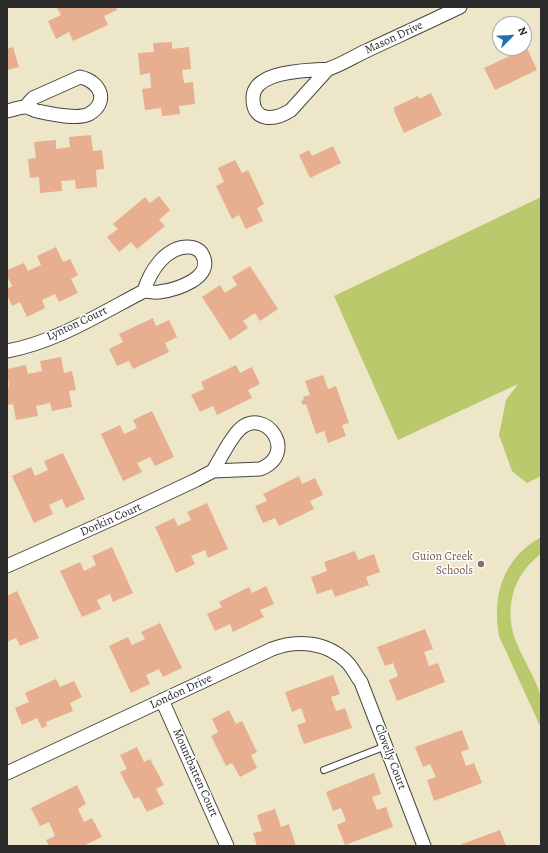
<!DOCTYPE html>
<html>
<head>
<meta charset="utf-8">
<style>
	body { margin:0 }
	#map { position:relative; width:548px; height:853px; overflow:hidden; background:#ede6c9; font-family:Alegreya,serif }
	canvas { display:block }
	.frame { position:absolute; inset:0; border:8px solid #2b2b2b; pointer-events:none }
	.north { position:absolute; left:492px; top:16px; width:40px; height:40px; box-sizing:border-box; background:#fff; border:1px solid #aaa; border-radius:50%; rotate:66deg; font-size:11px; font-weight:700; line-height:16px; text-align:center; color:#2b2b2b }
	.north::after { content:''; display:block; margin:auto; width:14px; height:18px; background:#1f6fb2; clip-path:polygon(50% 0,100% 100%,50% 72%,0 100%) }
</style>
</head>
<body>
<div id="map">
<canvas width="548" height="853"></canvas>
<div class="frame"></div>
<div class="north">N</div>
</div>
<script>
const ctx = document.querySelector('canvas').getContext('2d');
ctx.lineJoin = 'round';
function fill(path, color) {
  ctx.fillStyle = color;
  ctx.fill(path, 'evenodd');
}
function strokePath(path, color, width, dash) {
  ctx.strokeStyle = color;
  ctx.lineWidth = width;
  ctx.lineCap = dash ? 'butt' : 'round';
  ctx.setLineDash(dash || []);
  ctx.stroke(path);
}
function label(font, color, halo, rows, align = 'center') {
  ctx.font = font + ' Alegreya,serif';
  ctx.lineWidth = 3;
  ctx.setLineDash([]);
  ctx.textBaseline = 'middle';
  ctx.strokeStyle = halo;
  ctx.fillStyle = color;
  for (const [text, x, y, turn = 0] of rows) {
    ctx.save();
    ctx.translate(x, y);
    ctx.rotate((+turn || 0) * Math.PI / 180);
    ctx.textAlign = isNaN(turn) ? turn : align;
    if (halo) ctx.strokeText(text, 0, 0);
    ctx.fillText(text, 0, 0);
    ctx.restore();
  }
}
fill(new Path2D(`
	M541,197v279l-14,7 -15,-12 -13,-36 7,-35 12,-16 -120,56 -64,-144z
	M541,537v17c-29,21 -38,57 -24,90 7,17 18,33 23,50 3,9 1,25 1,34l-42,-92c-7,-42 4,-77 42,-99z`), '#bac96c');
fill(new Path2D(`
	M59,7h57l1,3 -13,6 4,9 -35,16 -4,-9 -13,7 -8,-18 13,-6 -4,-7z
	M172,42v7l17,-2 2,22 -9,1 2,13 9,-1 2,22 -16,2 1,8 -18,2 -1,-8 -16,2 -3,-21 9,-1 -1,-15 -10,2 -2,-22 16,-1 -1,-9z
	M13,47l6,20 -12,3v-21z
	M527,48l10,22 -42,20 -11,-22z
	M431,93l11,22 -38,18 -10,-22 1,-1 -2,-2 25,-12 1,3z
	M91,135l2,16 9,-1 2,19 -8,1 1,17 -21,2 -1,-9 -14,1 1,10 -22,2 -1,-16 -9,1 -2,-19 8,-1 -2,-16 22,-2v9l14,-2 -1,-10z
	M333,146l8,17 -31,15 -11,-23 10,-5 3,6z
	M235,160l7,13 6,-3 16,34 -7,4 6,13 -17,8 -7,-14 -7,4 -16,-33 8,-4 -6,-14z
	M159,196l11,14 -11,10 6,6 -28,23 -6,-7 -12,10 -12,-15 11,-8 -5,-5 32,-27 5,6z
	M56,247l7,15 7,-3 8,16 -7,4 7,14 -19,9 -4,-8 -13,6 3,8 -18,9 -7,-15 -8,4 -5,-11v-6l5,-3 -5,-10v-6l17,-7 4,8 13,-6 -4,-9z
	M250,266l28,43 -18,12 -5,-8 -12,8 5,7 -18,12 -28,-43 18,-12 5,8 12,-8 -5,-8z
	M153,318l3,8 13,-6 8,17 -12,6 4,9 -36,17 -4,-8 -12,5 -8,-17 14,-7 -4,-8z
	M61,357l3,16 8,-2 4,19 -7,1 3,16 -20,4 -2,-8 -14,3 2,10 -22,4 -3,-16 -6,1v-18h2l-2,-18 19,-4 2,9 14,-3 -2,-10z
	M236,365l4,8 12,-6 8,17 -12,6 4,8 -35,17 -4,-9 -13,6 -9,-17 13,-6 -3,-7z
	M323,375l5,14 8,-3 13,37 -7,2 4,11 -18,7 -4,-12 -8,3 -10,-30 -3,1 -2,-4 3,-1 -1,-3 7,-2 -5,-14z
	M152,411l22,46 -19,9 -5,-9 -13,6 5,9 -19,9 -22,-47 19,-9 4,9 13,-6 -4,-8z
	M63,453l22,46 -19,9 -4,-9 -13,6 4,9 -19,9 -22,-47 19,-9 4,9 13,-6 -4,-9z
	M299,476l3,8 13,-6 8,17 -13,6 4,8 -35,17 -4,-8 -12,5 -8,-17 12,-5 -4,-7z
	M207,503l21,46 -20,9 -3,-8 -14,6 4,8 -19,9 -21,-46 19,-9 4,8 13,-6 -4,-8z
	M112,547l21,46 -20,9 -3,-8 -13,6 4,9 -19,8 -22,-46 20,-9 4,9 12,-6 -4,-9z
	M355,551l3,9 16,-6 6,18 -14,5 3,8 -34,12 -3,-8 -15,5 -6,-17 16,-6 -3,-9z
	M266,586l8,18 -14,6 4,7 -31,15 -3,-8 -15,7 -8,-17 15,-7 -3,-5 30,-15 3,6z
	M17,591l22,47 -19,8 -4,-8 -9,4v-46z
	M160,623l22,45 -19,9 -4,-8 -13,6 4,9 -19,9 -22,-47 19,-9 4,8 13,-6 -4,-7z
	M425,629l8,20 -9,3 5,14 9,-3 7,19 -48,19 -8,-21 9,-4 -5,-13 -8,3 -8,-19z
	M333,675l7,19 -9,3 5,14 9,-3 7,20 -48,16 -7,-19 9,-3 -5,-14 -9,4 -7,-20z
	M56,679l4,8 14,-6 8,16 -12,6 3,8 -27,11 1,4 -5,2 -5,-10 -15,7 -7,-17 14,-6 -4,-9z
	M229,710l7,14 6,-3 15,31 -6,3 6,13 -17,9 -8,-14 -6,3 -15,-30 7,-4 -6,-13z
	M462,730l7,19 -8,3 5,14 8,-3 8,20 -48,18 -7,-21 9,-3 -6,-13 -7,3 -8,-20z
	M137,747l7,15 6,-3 14,26 -8,4 8,15 -17,8 -8,-15 -5,2 -14,-27 7,-3 -7,-14z
	M374,773l7,21 -9,3 5,13 9,-3 7,20 -48,18 -8,-20 9,-4 -5,-13 -8,3 -7,-19z
	M77,785l9,19 -8,5 6,13 8,-4 10,19 -19,9h-34l-3,-6 9,-4 -6,-14 -9,4 -9,-18z
	M275,809l6,18 8,-3 7,22h-39l-4,-13 9,-2 -5,-16z
	M500,830l6,16h-49z`), '#e7af8f');
const service = new Path2D(`
	M324,770l62,-24`);
const minor = new Path2D(`
	M328,69l-37,41c-15,10 -38,13 -38,-11 -1,-25 42,-28 60,-29 5,-1 10,0 15,-1 11,-3 27,-13 38,-18 32,-15 63,-29 94,-44
	M7,111c5,-1 13,-4 18,-4 4,0 8,3 12,4 14,3 40,9 52,3 21,-12 11,-33 -9,-37l-47,21 -8,9
	M7,351c49,-9 93,-37 137,-60 5,0 10,2 15,1 16,-2 57,-14 43,-38 -2,-4 -8,-7 -13,-7 -23,-1 -39,24 -45,44
	M7,566l123,-55 66,-31 17,-9 47,-2c39,-15 6,-63 -20,-40 -9,8 -20,30 -27,42
	M162,700l65,146
	M7,773l265,-124c25,-10 55,-7 75,13 6,6 9,14 14,20l63,164`);
strokePath(service, '#484743', 8);
strokePath(minor, '#484743', 15);
strokePath(service, '#fff', 6);
strokePath(minor, '#fff', 13);
for (const [x, y, r, color] of [
	[481,564,4,"#8d6e63"]
]) {
  const dot = new Path2D();
  dot.arc(x, y, r, 0, 2 * Math.PI);
  ctx.fillStyle = color;
  ctx.fill(dot);
  strokePath(dot, '#fff', 1.5);
}
label('12px', '#2b2b2b', '#fff', [
	["Mason Drive",394,38,-25],
	["Lynton Court",77,324,-25],
	["Dorkin Court",111,520,-24],
	["London Drive",181,692,-25],
	["Clovelly Court",390,757,69],
	["Mountbatten Court",195,773,66]
]);
label('12px', '#785e54', '#fff', [
	["Guion Creek",473,557],
	["Schools",473,571]
], 'right');
</script>
</body>
</html>
